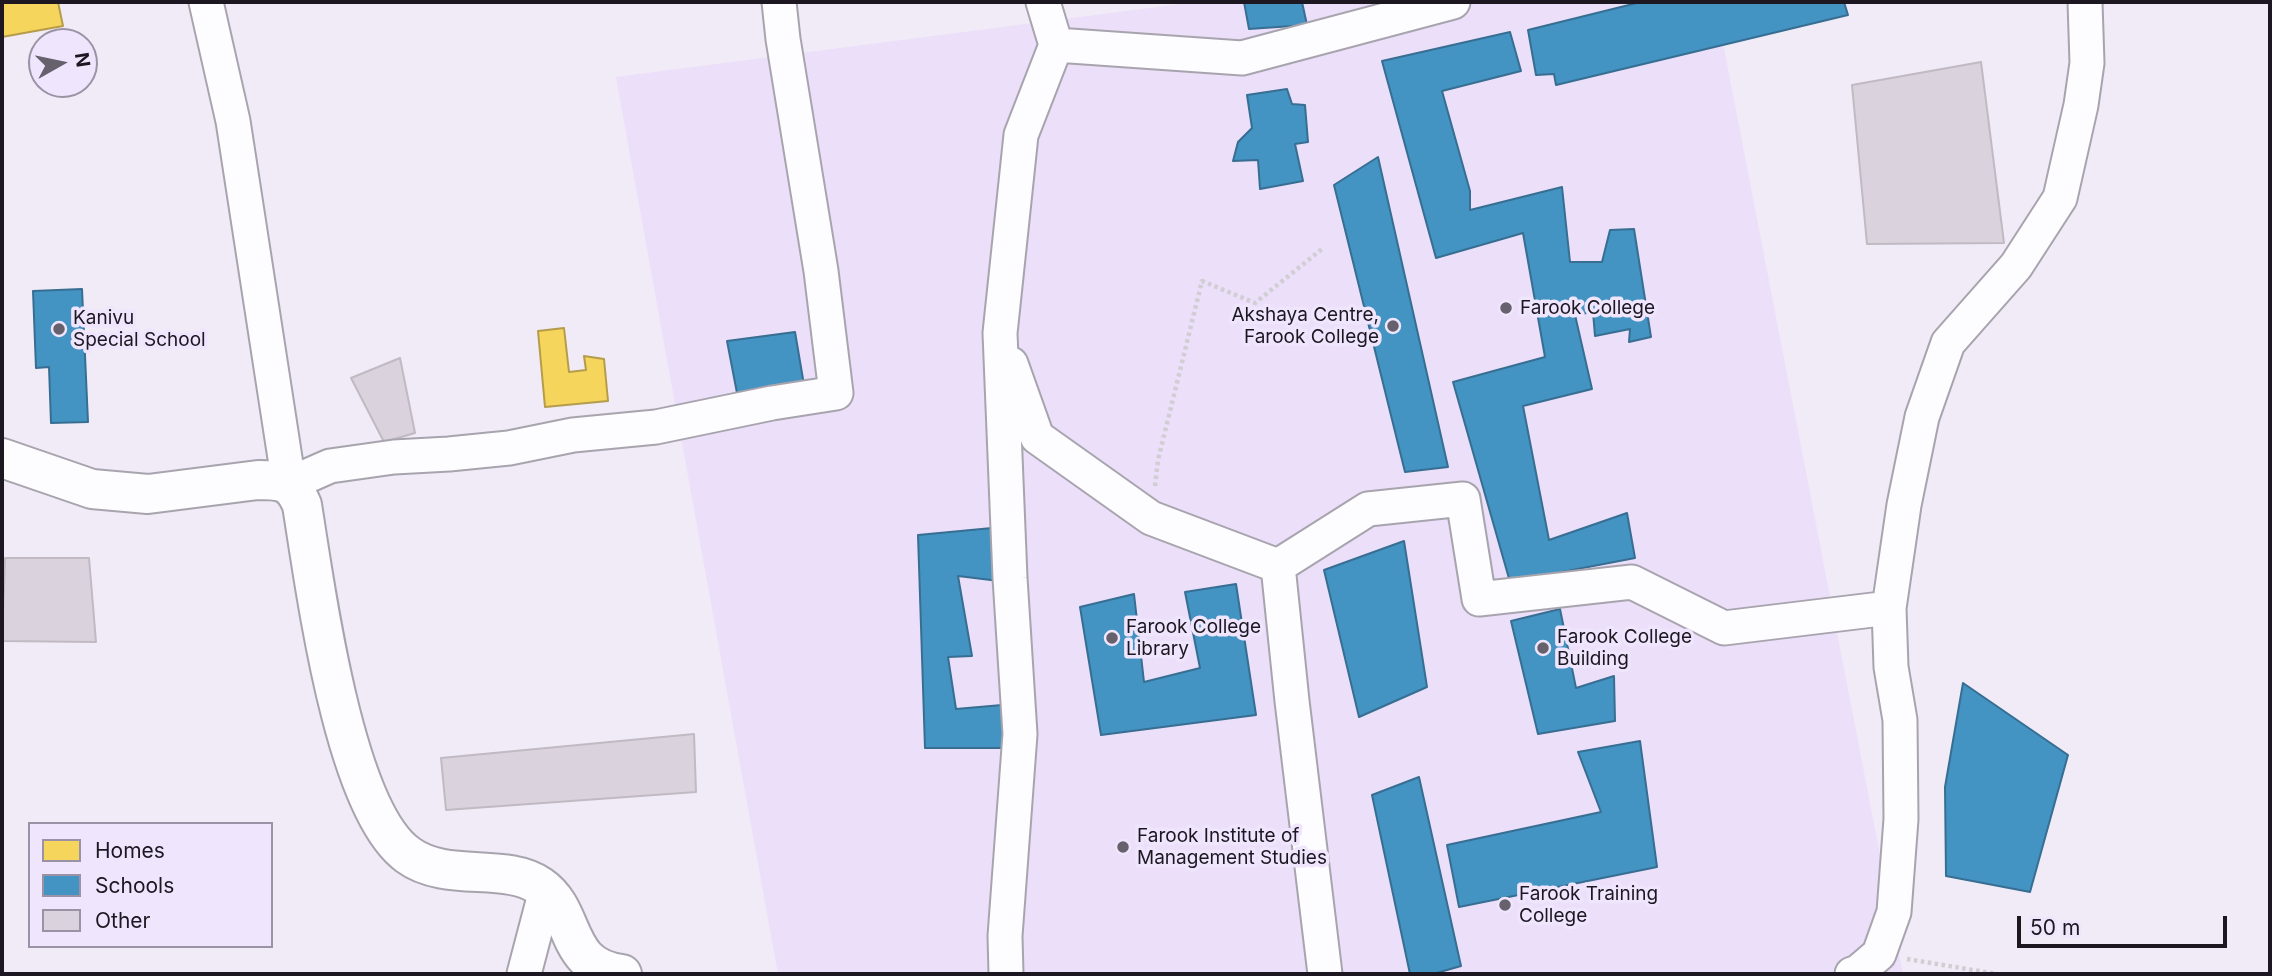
<!DOCTYPE html>
<html>
<head>
<meta charset="utf-8">
<style>
	body { margin:0 }
	#map { position:relative; width:2272px; height:976px; overflow:hidden; background:#f0ebf7; font-family:Inter,sans-serif }
	canvas { display:block }
	.frame { position:absolute; inset:0; border:4px solid #1c1721; pointer-events:none }
	.legend { position:absolute; left:28px; top:822px; width:245px; height:126px; box-sizing:border-box; background:#efe5fd; border:2px solid #9b93a5; margin:0; padding:9px 12px; list-style:none; font-size:21px; color:#1c1721 }
	.legend li { display:flex; align-items:center; gap:14px; height:35px }
	.legend b { width:35px; border:2px solid #9b93a5 }
	.north { position:absolute; left:28px; top:28px; width:70px; height:70px; box-sizing:border-box; background:#efe5fd; border:2px solid #9b93a5; border-radius:50%; rotate:81deg; font-size:19px; font-weight:700; line-height:28px; text-align:center; color:#1c1721 }
	.north::after { content:''; display:block; margin:auto; width:24px; height:32px; background:#66616c; clip-path:polygon(50% 0,100% 100%,50% 72%,0 100%) }
	.scale { position:absolute; left:2017px; top:916px; width:210px; height:32px; box-sizing:border-box; border:4px solid #1c1721; border-top:0; padding-left:9px; font-size:21px; line-height:24px; white-space:nowrap; color:#1c1721; -webkit-text-stroke:5px #efe5fd; paint-order:stroke }
</style>
</head>
<body>
<div id="map">
<canvas width="2272" height="976"></canvas>
<div class="frame"></div>
<ul class="legend">
<li><b style="height:19px;background:#f6d55c"></b>Homes</li>
<li><b style="height:19px;background:#4393c3"></b>Schools</li>
<li><b style="height:19px;background:#dad2dc"></b>Other</li>
</ul>
<div class="north">N</div>
<div class="scale">50 m</div>
</div>
<script>
const ctx = document.querySelector('canvas').getContext('2d');
ctx.lineJoin = 'round';
function fill(path, color) {
  ctx.fillStyle = color;
  ctx.fill(path, 'evenodd');
}
function strokePath(path, color, width, dash) {
  ctx.strokeStyle = color;
  ctx.lineWidth = width;
  ctx.lineCap = dash ? 'butt' : 'round';
  ctx.setLineDash(dash || []);
  ctx.stroke(path);
}
function label(font, color, halo, rows, align = 'center') {
  ctx.font = font + ' Inter,sans-serif';
  ctx.lineWidth = 7;
  ctx.setLineDash([]);
  ctx.textBaseline = 'middle';
  ctx.strokeStyle = halo;
  ctx.fillStyle = color;
  for (const [text, x, y, turn = 0] of rows) {
    ctx.save();
    ctx.translate(x, y);
    ctx.rotate((+turn || 0) * Math.PI / 180);
    ctx.textAlign = isNaN(turn) ? turn : align;
    if (halo) ctx.strokeText(text, 0, 0);
    ctx.fillText(text, 0, 0);
    ctx.restore();
  }
}
fill(new Path2D(`
	M1196,2h519l188,972h-1125l-162,-897z`), '#ebdff9');
const homes = new Path2D(`
	M2,2h56l5,24 -61,11z
	M564,328l5,44 17,-2 -2,-14 20,3 4,42 -63,6 -7,-76z`);
fill(homes, '#f6d55c');
strokePath(homes, '#b59c4a', 2);
const schools = new Path2D(`
	M1244,2h58l5,23 -58,4z
	M1641,2h203l4,13 -292,70 -2,-11 -18,1 -8,-45z
	M1510,32l11,39 -79,20 28,100v19l92,-23 8,75h32l8,-32 24,-1 17,108 -22,5 1,-13 -35,7 -2,-24 -18,3 17,74 -69,17 26,134 78,-27 8,45 -125,24 -57,-200 92,-25 -22,-124 -87,25 -54,-197z
	M1287,89l5,15 13,1 3,37 -13,2 8,37 -43,8 -2,-29 -25,1 5,-19 14,-14 -5,-33z
	M1378,157l70,310 -43,5 -71,-287z
	M82,289l6,133 -37,1 -2,-56 -13,1 -3,-77z
	M795,332l9,53 -67,8 -10,-52z
	M992,528l7,53 -41,-5 14,80 -24,1 8,52 46,-4 1,43h-78l-7,-213z
	M1404,541l23,146 -68,30 -35,-147z
	M1236,584l20,131 -155,20 -21,-128 54,-13 10,88 56,-14 -15,-76z
	M1560,609l16,79 38,-12 1,45 -77,13 -27,-113z
	M1963,683l105,72 -38,137 -84,-16 -1,-89z
	M1640,741l17,126 -198,40 -12,-62 154,-33 -23,-60z
	M1419,777l42,189 -28,8h-23l-38,-179z`);
fill(schools, '#4393c3');
strokePath(schools, '#376e92', 2);
const building = new Path2D(`
	M1981,62l23,181 -137,1 -15,-159z
	M400,358l15,75 -31,9 -33,-64z
	M5,558h84l7,84 -94,-1z
	M694,734l2,58 -250,18 -5,-52z`);
fill(building, '#dad2dc');
strokePath(building, '#c1bac3', 2);
const minor = new Path2D(`
	M206,2l27,119 56,363 41,-18 64,-9 55,-3 60,-6 64,-13 83,-8 116,-24 64,-10 -15,-122 -38,-232 -4,-37
	M1056,45l186,13 211,-56
	M1011,364l26,73 114,81 127,48 14,135 33,273
	M1278,566l90,-57 95,-10 16,100 153,-17 92,46 165,-20
	M524,974l22,-84
	M1006,974l-1,-38 15,-202 -10,-156 -10,-245 21,-198 35,-90 -13,-43
	M1852,974l6,-2 21,-18 15,-42 7,-93 -1,-99 -9,-53 -2,-59 15,-103 18,-88 26,-74 68,-77 44,-68 21,-93 6,-42 -2,-61`);
const secondary = new Path2D(`
	M2,458l90,31 56,5 110,-14c24,0 34,1 44,25 13,79 41,303 106,350 38,28 98,7 132,31 38,26 22,81 82,88`);
strokePath(minor, '#a8a4ae', 37);
strokePath(secondary, '#a8a4ae', 42);
strokePath(new Path2D(`
	M1155,486l3,-26 44,-179 53,22 67,-54
	M1907,959l90,15`), '#d0ced3', 4.5, [3.5, 3.5]);
strokePath(minor, '#fdfcfe', 33);
strokePath(secondary, '#fdfcfe', 38);
for (const [x, y, r, color] of [
	[1506,308,7,"#66616c"],
	[1393,326,7,"#66616c"],
	[59,329,7,"#66616c"],
	[1112,638,7,"#66616c"],
	[1543,648,7,"#66616c"],
	[1123,847,7,"#66616c"],
	[1505,905,7,"#66616c"]
]) {
  const dot = new Path2D();
  dot.arc(x, y, r, 0, 2 * Math.PI);
  ctx.fillStyle = color;
  ctx.fill(dot);
  strokePath(dot, '#efe5fd', 2.5);
}
label('19px', '#1c1721', '#efe5fd', [
	["Farook College",1520,308],
	["Akshaya Centre,",1379,315,"right"],
	["Farook College",1379,337,"right"],
	["Kanivu",73,318],
	["Special School",73,340],
	["Farook College",1126,627],
	["Library",1126,649],
	["Farook College",1557,637],
	["Building",1557,659],
	["Farook Institute of",1137,836],
	["Management Studies",1137,858],
	["Farook Training",1519,894],
	["College",1519,916]
], 'left');
</script>
</body>
</html>
